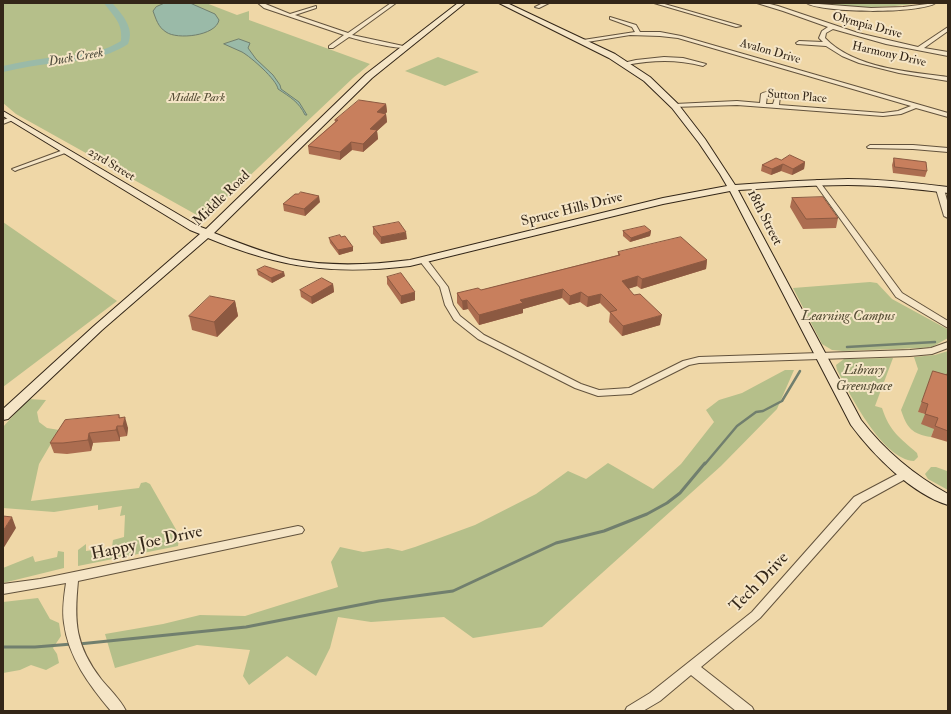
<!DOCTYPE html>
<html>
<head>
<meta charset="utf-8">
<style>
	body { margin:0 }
	#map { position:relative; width:951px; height:714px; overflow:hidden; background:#efd7a7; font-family:"IM FELL Double Pica",serif }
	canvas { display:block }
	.frame { position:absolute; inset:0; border:4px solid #332618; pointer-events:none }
</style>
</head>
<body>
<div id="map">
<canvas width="951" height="714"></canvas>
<div class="frame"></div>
</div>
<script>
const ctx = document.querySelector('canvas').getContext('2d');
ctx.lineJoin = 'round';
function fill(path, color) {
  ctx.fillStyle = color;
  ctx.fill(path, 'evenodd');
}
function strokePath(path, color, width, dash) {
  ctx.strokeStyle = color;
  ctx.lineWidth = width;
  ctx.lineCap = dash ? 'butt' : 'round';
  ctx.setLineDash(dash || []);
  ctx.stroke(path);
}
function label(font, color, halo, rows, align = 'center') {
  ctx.font = font + ' "IM FELL Double Pica",serif';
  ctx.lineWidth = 4;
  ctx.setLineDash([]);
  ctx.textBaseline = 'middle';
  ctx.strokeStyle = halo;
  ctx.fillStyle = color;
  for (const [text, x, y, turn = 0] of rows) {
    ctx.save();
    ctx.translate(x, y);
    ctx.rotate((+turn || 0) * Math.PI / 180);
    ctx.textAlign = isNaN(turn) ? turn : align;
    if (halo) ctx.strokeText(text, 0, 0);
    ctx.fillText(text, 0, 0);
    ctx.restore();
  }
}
fill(new Path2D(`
	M3,3h203l31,12 12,-4v9l121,44 -17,14 -149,141 -188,-105 -13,-11z
	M820,3h100c-33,5 -66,6 -100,0z
	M438,57l41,15 -34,14 -40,-15z
	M3,222l114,79 -114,86z
	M870,282l7,1 15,16 55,30 1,9 -16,9 -12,1 -77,3 -11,-1 -10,-6 -29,-56z
	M948,351v36l-30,25 7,2 9,15 -3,8c-19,-3 -24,-9 -30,-27l17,-41 -4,-12 21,-2z
	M893,358l-18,48 7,2c8,24 17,29 35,45l1,4 -4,4c-32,-2 -63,-65 -77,-91l-1,-5 8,-6z
	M785,370h9l-17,39 -56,57 -179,161 -69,11 -29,-21 -73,5 -33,-5 -8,31 -14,28 -29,-20 -38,29 -6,-9 7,-26 -53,-5 -82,23 -10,-34 58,-10 37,-9 45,1 93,-29 -7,-25 9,-15 23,5 25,-4 14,3 13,-4 60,-22 61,-31 32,-23 18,8 22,-16 45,26 28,-25 33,-42 -8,-12 13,-10 23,-7z
	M28,399l18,1 -9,12 2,10 8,6 12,2 -20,34 -8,37 108,-13 2,-5 5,-1 4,2 28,49 1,6 -1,7 -100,20v-16l8,-6v7l26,-4 1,-7 11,-3 1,-22 -5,1 2,-10 -24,4v-5l-44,7 -51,-4v-81z
	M931,467h5l11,4 1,19 -20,-11 -3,-5z
	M58,551l6,1v16l-61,15v-15l30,-12 2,6 22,-5z
	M38,598l12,21 9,4 2,13 -8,12 4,6 2,9 -13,7 -15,-5 -11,5 -17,3v-71z`), '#b5bf8a');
const water = new Path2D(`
	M165,3h25l25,11 4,6c-3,16 -42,20 -53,12 -8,-5 -10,-13 -13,-21l3,-4z
	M239,39l11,4 -2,5 8,11 17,16 7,10 1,4 18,13 8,13h-2c-6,-13 -15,-18 -27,-26 -1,-9 -27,-32 -36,-37 -6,-3 -12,-5 -18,-8z`);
fill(water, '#9abaa8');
strokePath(water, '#717f6e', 1);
strokePath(new Path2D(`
	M847,347l88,-5
	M705,464l32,-38 19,-14 7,-1 19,-10 18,-30`), '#717f6e', 2.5);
strokePath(new Path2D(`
	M79,644l167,-17 133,-26 74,-10 103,-48 48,-12 43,-17 20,-11 13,-10 25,-30
	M3,647h32l37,-3`), '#717f6e', 3);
fill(new Path2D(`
	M104,3h8c10,11 23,25 16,41 -23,15 -47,16 -73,19 -18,2 -35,5 -52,9v-6c17,-4 35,-7 52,-9 24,-2 45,-3 66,-16 2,-18 -7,-24 -17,-38z`), '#9abaa8');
const street = new Path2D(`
	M258,3h5l27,11 26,-8v2l-21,7 53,18 43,-30h5l-44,32 56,12c-7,4 -49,-7 -59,-10l-16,11h-4v-2l15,-11 -80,-27z
	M543,3h6l-10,5 -4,-1z
	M654,3h7l80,23 -5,1z
	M757,3h9l12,3 80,27 60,14 30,-20v4l-24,17 24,4v4l-62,-12 -53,-15 -7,4 -1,5c28,30 84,34 123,39v4l-49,-8 -40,-10 -17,-7 -16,-10 -29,-2 -1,-1 3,-2 24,1 -4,-4 3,-7 6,-4 -45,-16z
	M806,3l65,5 32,-1 33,-4c-18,11 -113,10 -130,0z
	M610,17l26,8 4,7h20l21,4 267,77v4l-32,-9 -15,6 -18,2 -146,-11 -64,2 -1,-1 3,-2 62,-3 23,2 1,-9c6,-4 13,-1 19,2l-1,9 104,8 15,-2 13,-5 -233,-68 -18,-2 -30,-1 -49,8 -1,-1 3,-2 52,-8 -3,-5 -22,-8zM767,96l8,2 -2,6h-7z
	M664,57l19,1 23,6 -3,2c-27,-7 -50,-6 -77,-1l-3,-2 13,-3z
	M11,117l3,2 -1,1 -10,4v-4z
	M870,145h43l35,3v4l-35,-3 -45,-1 -1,-1z
	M66,149l3,2 -1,1 -51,18 -2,1 -3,-2z
	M817,180l2,1 83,112 46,28v7l-52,-31 -82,-115z
	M940,187l4,2 4,15v14l-4,-2 -8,-27z
	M420,258h6l22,29 5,18 7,11 24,19 97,49 18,6 30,-2 54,-27 16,-4 211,-7 21,-2 17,-6v6l-16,6 -22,2 -211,7 -10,2 -58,29 -33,2 -23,-8 -97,-49 -24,-19 -9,-15 -5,-18 -21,-27z
	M907,469l4,1 1,3 -1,3 -49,27 -102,115 -59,49 51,40 2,4h-18l-45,-36 -31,26 -17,10h-18l2,-4 23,-14 102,-81 102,-115z
	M298,526l4,1 2,3 -2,3 -224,48c-4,41 -3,64 23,98 8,10 19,20 25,32h-15c-21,-25 -43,-54 -47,-88 -2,-13 0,-27 2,-40l-63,11v-10l37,-5z`);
const secondary = new Path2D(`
	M458,3h7l-93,75 -158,155c25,10 50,20 76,26 40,8 80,6 120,1l253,-62 64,-12 -7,-12 -21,-31 -27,-35 -28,-27 -35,-23 -110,-55h8l108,51 35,23 28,27 27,35 30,46c38,-3 75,-5 113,-6 33,0 67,4 100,8v6c-33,-4 -67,-8 -100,-8 -37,0 -73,3 -110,5l123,230c24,31 53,55 87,74v11c-36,-11 -75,-50 -97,-80l-121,-234 -67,13 -253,62c-78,9 -129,2 -202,-28l-106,92 -94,89 -5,1v-11l91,-83 106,-92 -10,-4 -187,-114v-5l195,115 8,3 160,-155z`);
strokePath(street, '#62523c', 2);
strokePath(secondary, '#332618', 2);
fill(street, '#f5e5c6');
fill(secondary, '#f5e5c6');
fill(new Path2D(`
	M386,104l1,8 -2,2h1l1,8 -10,9 1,8 -15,13 -11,-2 -12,10 -31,-6 -1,-8 27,-24v-2z
	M894,158l33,13 -2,6 -32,-4 -1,-8z
	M781,160l24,2 -1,7 -12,6 -11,-4 -10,4 -10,-4 1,-6z
	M792,198l46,20 -2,10 -33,1 -13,-22z
	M320,202l-15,14 -21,-5 -1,-7z
	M373,227l34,12 -26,5 -8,-10z
	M623,231h28l-1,5 -20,6 -7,-6z
	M341,237l12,10v4l-14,4 -9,-12 -1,-5z
	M618,252l89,8 -1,9 -65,20 -4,-3 -9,3 32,36 -38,11 -13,-14 1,-9 -10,-10 -13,4 -7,-5 -11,3 -7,-7 -39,11v4l-44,12 -11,-16 -5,1 -6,-7v-10l24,-3 137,-35z
	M257,270l28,6 -13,7 -14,-8z
	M387,277l28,23 -14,4 -14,-20z
	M333,284l1,8 -22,12 -11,-7 -1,-7z
	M235,301l3,15 -21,21 -25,-7 -3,-14z
	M933,371l13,4 2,-4v71l-17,-5 3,-8 -13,-5 4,-10 -7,-2z
	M119,415l1,3 8,10 -1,8 -7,1v4l-27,2 -2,8 -24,3 -13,-1 -4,-10z`), '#ac6d50');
fill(new Path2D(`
	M386,104l1,8 -10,9v-9z
	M386,114l1,8 -10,9 1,8 -15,13v-8l7,-15z
	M351,142l1,8 -12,10v-8z
	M805,162l-1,7 -12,6 1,-6z
	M783,164l-2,7 -10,4 1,-6z
	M319,196l1,6 -15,14 -1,-7z
	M651,231l-1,5 -20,6 1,-4z
	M406,232l1,7 -26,5v-7z
	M353,247v4l-14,4 -1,-5z
	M707,260l-1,9 -65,20 1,-10z
	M284,272l1,4 -13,7 -1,-5z
	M638,276l-1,10 -16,5 1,-10z
	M333,284l1,8 -22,12 -1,-7z
	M563,289l-1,9 -39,11v4l-44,12v-10l41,-15z
	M415,292v8l-14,4v-8z
	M581,292l-1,10 -11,3 1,-9z
	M601,294l-1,9 -13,4 1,-10z
	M467,300l1,9 -5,1 -1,-9z
	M235,301l3,15 -21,21 -3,-15z
	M662,315l-2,10 -38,11 1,-10z
	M125,417l3,11 -1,8 -4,-10z
	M117,426l3,11v4l-4,-11z
	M89,433l4,10 -2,8 -3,-11z
	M12,517l4,11 -13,21v-18z`), '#8c5941');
const building = new Path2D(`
	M359,100l27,4 -9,8 9,2 -16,15 7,1 -14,14 -12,-2 -11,10 -32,-6 30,-26h-3z
	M790,155l15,7 -12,7 -10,-5 -11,5 -10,-4 14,-7 5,2z
	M894,158l32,4 1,9 -32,-4z
	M301,192l18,4 -15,13 -21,-5 12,-10h3z
	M823,197l15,21 -32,1 -14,-21z
	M399,222l7,10 -25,5 -8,-10z
	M645,226l6,5 -20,7 -8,-7z
	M340,235l1,2 4,-1 8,11 -15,3 -9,-12z
	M681,237l26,23 -65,19 -4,-3 -16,5 12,14 6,-1 22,21 -39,11 -13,-14 7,-2 -16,-16 -13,3 -7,-5 -11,4 -7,-7 -43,11 3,3 -44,12 -12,-15 -5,1 -5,-8 21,-5 3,2 139,-35 -2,-3z
	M265,266l19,6 -13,6 -14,-8z
	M401,273l14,19 -14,4 -14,-19z
	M322,278l11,6 -22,13 -11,-7z
	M210,296l25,5 -21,21 -25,-6z
	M933,371l14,4 1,-2v58l-13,-5 3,-8 -13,-4 3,-10 -6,-2z
	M119,415v3l6,-1 -2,9h-6l-1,4 -27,3 -1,7 -25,3h-13l15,-23z
	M3,516l9,1 -9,14z`);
fill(building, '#c87f5d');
strokePath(building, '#8c5941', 1);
label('12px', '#332618', '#f5e5c6', [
	["Olympia Drive",867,26,15],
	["Avalon Drive",770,52,16],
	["Harmony Drive",889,55,13],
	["Sutton Place",797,97,5],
	["23rd Street",111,165,31]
]);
label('italic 12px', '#544c34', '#f5e5c6', [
	["Middle Park",197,98]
]);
label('italic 13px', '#4d4b3c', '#f5e5c6', [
	["Duck Creek",76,58,-10]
]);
label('14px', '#332618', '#f5e5c6', [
	["Middle Road",222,199,-44],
	["Spruce Hills Drive",572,210,-14],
	["18th Street",764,218,63]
]);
label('italic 14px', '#544c34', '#f5e5c6', [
	["Learning Campus",848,317],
	["Library",864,371],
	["Greenspace",864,387]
]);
label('17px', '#332618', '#f5e5c6', [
	["Happy Joe Drive",147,544,-12],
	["Tech Drive",760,583,-46]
]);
</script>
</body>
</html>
